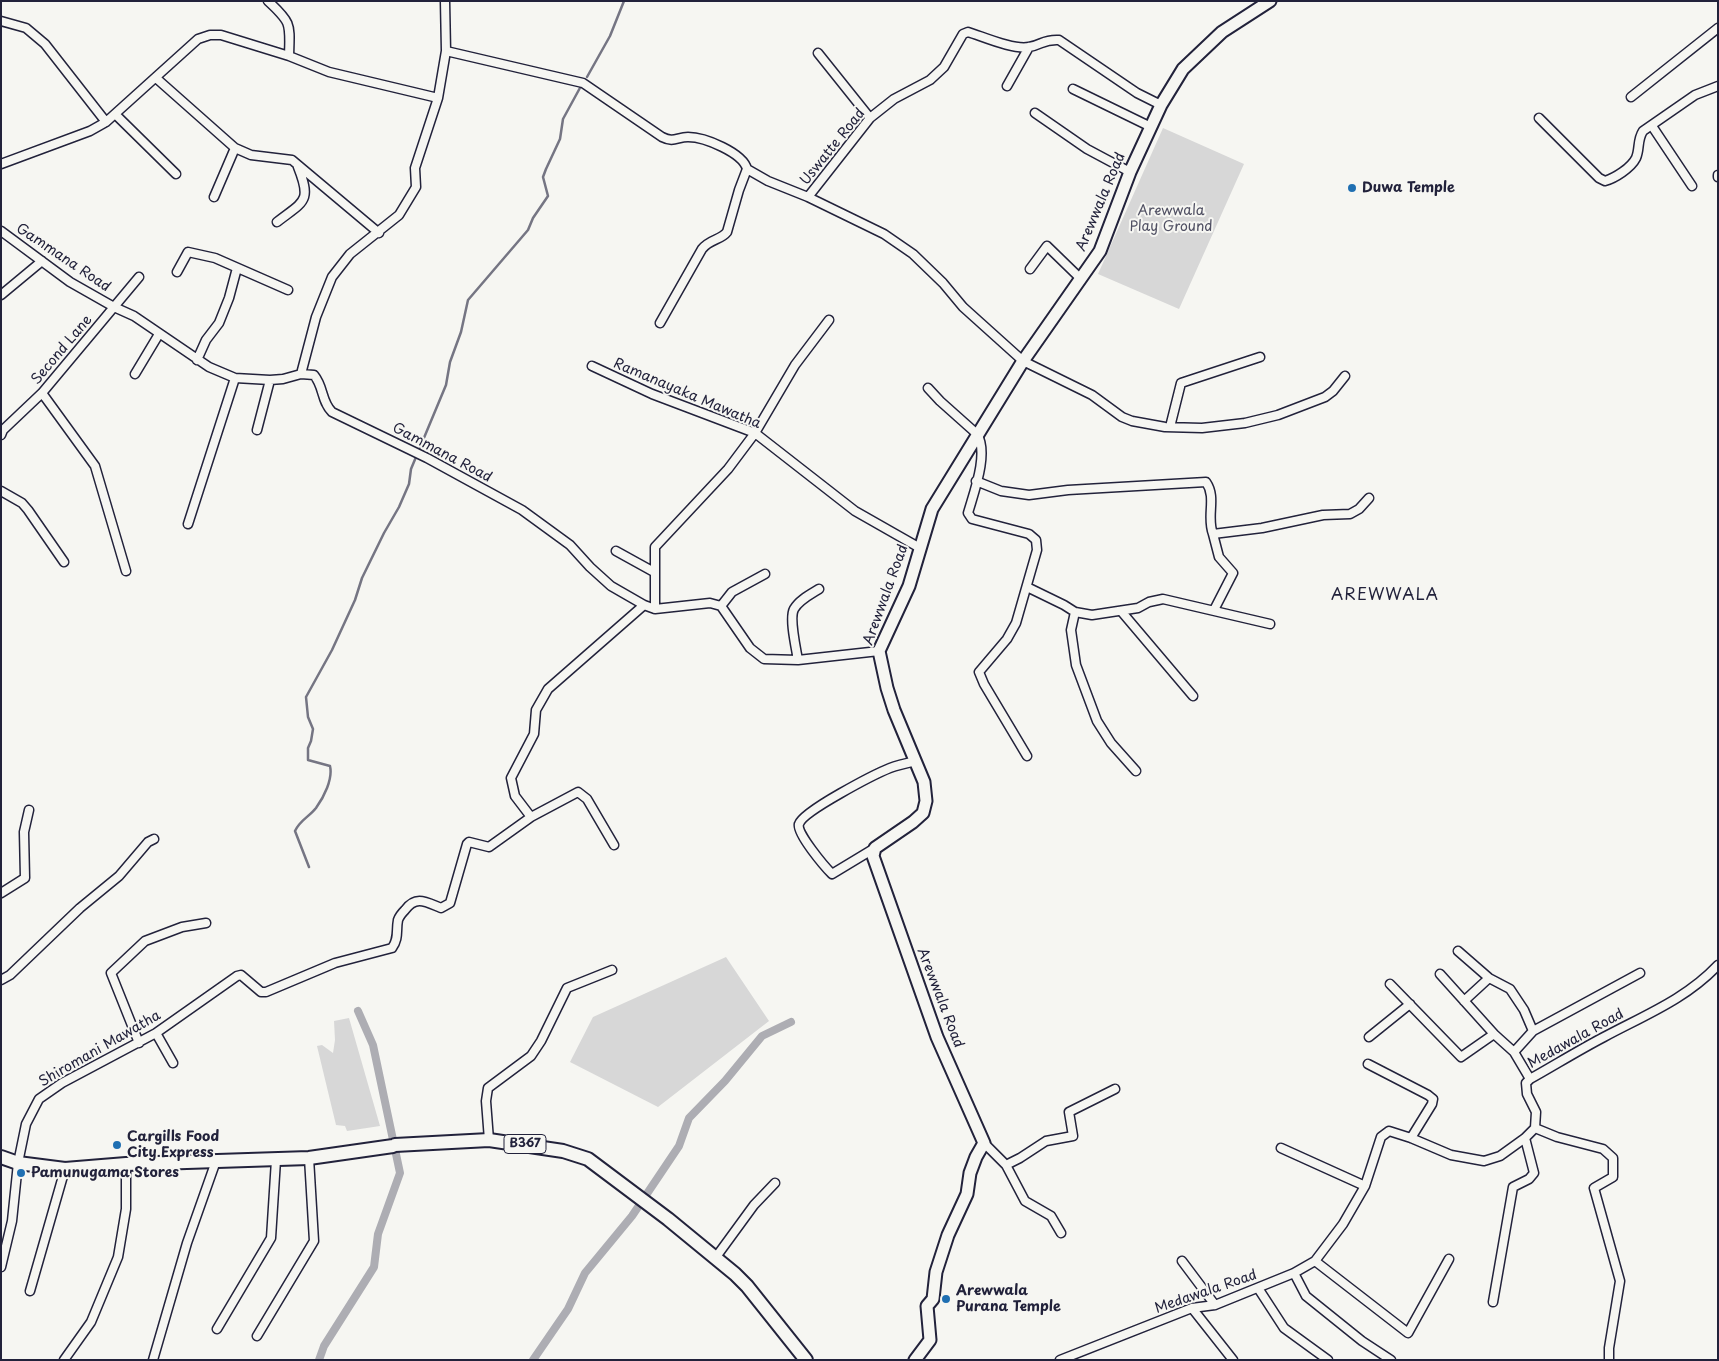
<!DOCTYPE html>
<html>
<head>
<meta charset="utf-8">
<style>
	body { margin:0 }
	#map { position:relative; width:1719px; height:1361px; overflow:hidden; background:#f6f6f2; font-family:"Playpen Sans",sans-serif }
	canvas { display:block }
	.frame { position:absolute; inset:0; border:2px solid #22223b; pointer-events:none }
</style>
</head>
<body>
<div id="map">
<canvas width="1719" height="1361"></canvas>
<div class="frame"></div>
</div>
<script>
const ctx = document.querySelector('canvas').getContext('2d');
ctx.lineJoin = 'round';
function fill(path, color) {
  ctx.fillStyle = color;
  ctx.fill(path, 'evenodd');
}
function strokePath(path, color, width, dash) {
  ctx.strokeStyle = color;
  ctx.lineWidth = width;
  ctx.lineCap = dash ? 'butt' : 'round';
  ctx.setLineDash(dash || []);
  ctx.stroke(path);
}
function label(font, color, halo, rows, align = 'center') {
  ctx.font = font + ' "Playpen Sans",sans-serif';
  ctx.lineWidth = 4;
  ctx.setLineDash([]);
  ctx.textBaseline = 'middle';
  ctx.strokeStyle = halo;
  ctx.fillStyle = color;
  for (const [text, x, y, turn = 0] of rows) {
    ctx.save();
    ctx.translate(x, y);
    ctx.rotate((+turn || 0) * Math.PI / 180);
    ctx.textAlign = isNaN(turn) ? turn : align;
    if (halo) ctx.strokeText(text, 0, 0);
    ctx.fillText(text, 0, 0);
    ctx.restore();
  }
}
fill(new Path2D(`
	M1163,128l81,36 -65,145 -81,-35z
	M726,957l43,64 -111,86 -88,-45 23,-45z
	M349,1018l31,108 -33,5 -2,-5 -9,-1 -19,-79 5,-1 11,8 2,-13 -1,-19z`), '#d7d7d7');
strokePath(new Path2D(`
	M587,77l23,-41 14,-35
	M309,867l-14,-36c5,-11 14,-14 21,-23 8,-11 17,-29 14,-42l-22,-6v-12l3,-7 2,-12 -5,-12 -2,-20 26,-47 23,-50 7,-22 22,-45 15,-26 10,-23 2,-15 35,-84 4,-23 11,-30 7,-32 60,-70 5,-12 15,-22 -5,-19 3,-8 14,-30 3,-20 18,-33`), '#757583', 2.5);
strokePath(new Path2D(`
	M319,1360l5,-14 50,-79 4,-33 22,-61 -27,-128 -15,-34
	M533,1360l35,-51 17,-36 47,-57 47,-70 10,-28 36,-37 37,-45 29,-14`), '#adadb3', 8);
const street = new Path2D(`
	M268,1c24,22 22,23 21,55
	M1,21l25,7 19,16 61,78
	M446,51l137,32 79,54c12,6 15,0 26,0 17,0 55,16 59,32l21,12 40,16 62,-79 24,-19 36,-19 14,-13 19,-33 5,-2c16,5 45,18 61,15 13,-2 14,-8 30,-7l78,53 24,12
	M818,53l52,65
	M156,78l79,70 16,7 41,5 87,73
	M1007,86l22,-39
	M1073,89l78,38
	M1631,97l87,-69
	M1035,113l52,36 43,23
	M115,114l61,60
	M1539,118l60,60 6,3c10,-3 26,-13 31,-23 4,-9 1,-18 7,-27l52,-36 23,-9
	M1652,126l40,60
	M1,164l89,-33 16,-9 92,-83 12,-4h11l68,21 40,16 109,26
	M1718,175v2
	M214,197l21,-49
	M808,197l76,37 29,20 30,29 20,24 60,54 69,34 30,22 10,4 33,6 37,1 43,-5 33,-8 47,-18 8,-6 12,-15
	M277,222c27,-21 35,-20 21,-55
	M1,231l69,51 44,25 20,9 75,51 26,11 35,2 13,-1 18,-5 13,1c10,12 7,26 18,37l95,46 95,52 48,35 20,22 21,19 33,19 11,4 55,-6 11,3 29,42 14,11 34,1 81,-9
	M1030,269l17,-23 34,33
	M177,272l11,-20 27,6 73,32
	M1,295l41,-34
	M660,323l42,-74c8,-10 19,-9 25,-17l12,-42 8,-21
	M197,360l9,-20 13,-17 10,-25 8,-30
	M592,366l60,28 103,39 100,78 65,37
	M135,374l24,-40
	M301,374l15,-57 16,-40 18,-23 49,-39 17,-28 -1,-19 23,-70 8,-47 -1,-50
	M928,388l12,13 37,33c12,19 -3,58 -9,79l4,6 57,15 7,6 1,10 -21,73 -9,16 -28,33 5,12 43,72
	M42,393l53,73 31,105
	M1170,427l11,-44 79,-26
	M257,430l13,-50
	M1,435l2,-5 39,-37 97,-116
	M976,481l25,10 28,4 39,-5 138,-8c11,16 0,34 7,52l49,-6 61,-13 27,-1 9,-5 10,-11
	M1,491l21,12 6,7 36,52
	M188,524l47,-146
	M1213,534l6,23 14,16 -19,37
	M616,551l38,21
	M1027,587l37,18 11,7 17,3 46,-7 11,-6 14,-3 107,25
	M721,606l11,-14 33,-18
	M655,609v-62l73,-78 27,-36 40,-68 34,-45
	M1121,611l72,85
	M1075,612l-4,18 5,35 21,56 14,22 25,28
	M798,660c-2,-12 -9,-42 -4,-51 5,-9 17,-15 25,-20
	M531,817l-16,-21 -4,-18 23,-44 2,-24 12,-21 96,-84
	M875,848l-43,26c-7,-7 -36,-41 -33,-50 4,-13 76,-50 91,-56 8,-3 17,-5 26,-7
	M1,893l24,-15 -1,-46 5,-22
	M1458,951l31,27 21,11 14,21 9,21 -19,21
	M1440,974l54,60
	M1,980l9,-5 70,-67 39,-32 29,-34 6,-3
	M1390,984l71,73 33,-23 20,18 16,27
	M1464,1001l25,-23
	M1533,1031l107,-58
	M156,1033l17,30
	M1369,1037l41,-33
	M139,1043l-28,-70 34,-32 37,-14 24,-4
	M1368,1064l60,31 5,4 -1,5 -21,34
	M1535,1128l22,9 46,12 10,9v19l-19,11 26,93 -11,67v12
	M489,1140l-3,-39 2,-13 43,-32 10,-15 26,-53 45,-18
	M984,1143l22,22 19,36 26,15 10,17
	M1281,1148l84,38
	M1006,1165l14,-7 26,-17 27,-5 -4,-24 46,-23
	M716,1257l38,-52 21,-22
	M1182,1261l33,44
	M1315,1261l93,72 41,-74
	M1,1267l11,-46 6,-58 8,-39 13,-25 23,-16 94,-50 81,-57 4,-1 20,17h5l69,-29 57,-15c7,-9 4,-18 6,-28 1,-3 4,-7 7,-10 11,-15 21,-8 36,-2l9,-5 17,-59 2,-2 20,5 42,-30 47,-25 9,7 27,46
	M1294,1273l12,23 56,45 29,19
	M1258,1288l26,40 44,32
	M30,1291l35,-122
	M1493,1302l20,-115 16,-8 5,-6 -9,-35
	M1192,1308l41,52
	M217,1329l54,-91 5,-78
	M257,1336l57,-95 -5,-83
	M64,1360l27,-38 27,-65 8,-48v-45
	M153,1360l34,-117 29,-82
	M1060,1360l132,-52 23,-3 79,-32 21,-12 28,-37 22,-38 16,-49 8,-6 22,7 40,17 33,6 16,-5 25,-18 10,-10 1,-16 -9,-18 -1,-11 4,-4c25,-14 49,-29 74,-42 41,-22 82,-38 114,-72`);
const secondary = new Path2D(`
	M915,1360l15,-20 -3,-34 6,-7 3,-27 12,-37 19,-41 3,-21 6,-16 8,-14 -47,-106 -64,-181 2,-8 38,-26 10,-9 3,-12 -2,-19 -30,-72 -7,-22 -8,-37 30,-65 23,-77 91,-148 77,-110 30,-79 31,-67 22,-36 39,-37 48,-31`);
const primary = new Path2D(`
	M395,1145l94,-5 74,11 25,8 80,60 67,55 12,12 59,74
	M1,1157l17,6 47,6 61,-5 183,-6 84,-12`);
strokePath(street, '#22223b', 11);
strokePath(secondary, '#22223b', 15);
strokePath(primary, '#22223b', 16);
strokePath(street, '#f6f6f2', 8);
strokePath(secondary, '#f6f6f2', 11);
strokePath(primary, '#f6f6f2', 12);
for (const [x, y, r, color] of [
	[1352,188,5,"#1f6fb2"],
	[117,1145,5,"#1f6fb2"],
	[21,1173,5,"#1f6fb2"],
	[946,1299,5,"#1f6fb2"]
]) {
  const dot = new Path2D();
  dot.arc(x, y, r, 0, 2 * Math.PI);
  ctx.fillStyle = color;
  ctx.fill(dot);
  strokePath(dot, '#f6f6f2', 2);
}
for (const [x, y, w] of [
	[525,1144,42]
]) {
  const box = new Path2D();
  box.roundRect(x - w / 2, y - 9.5, w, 19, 4);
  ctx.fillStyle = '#f6f6f2';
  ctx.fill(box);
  strokePath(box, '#22223b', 1);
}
label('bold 12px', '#22223b', null, [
	["B367",525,1144]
]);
label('14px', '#22223b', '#f6f6f2', [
	["Uswatte Road",833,147,-51],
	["Arewwala Road",1101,202,-67],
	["Gammana Road",63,258,34],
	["Second Lane",62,350,-50],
	["Ramanayaka Mawatha",687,394,23],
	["Gammana Road",442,453,28],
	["Arewwala Road",886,595,-70],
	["Arewwala Road",940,998,69],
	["Medawala Road",1576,1039,-29],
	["Shiromani Mawatha",100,1049,-30],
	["Medawala Road",1206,1292,-19]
]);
label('bold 14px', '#22223b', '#f6f6f2', [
	["Duwa Temple",1362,188],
	["Cargills Food",127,1137],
	["City Express",127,1153],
	["Pamunugama Stores",31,1173],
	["Arewwala",956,1291],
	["Purana Temple",956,1307]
], 'left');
label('14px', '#4f4f62', '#f6f6f2', [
	["Arewwala",1171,211],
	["Play Ground",1171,227]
]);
ctx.letterSpacing = '1px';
label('16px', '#22223b', '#f6f6f2', [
	["AREWWALA",1385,596]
]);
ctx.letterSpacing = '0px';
</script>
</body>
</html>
